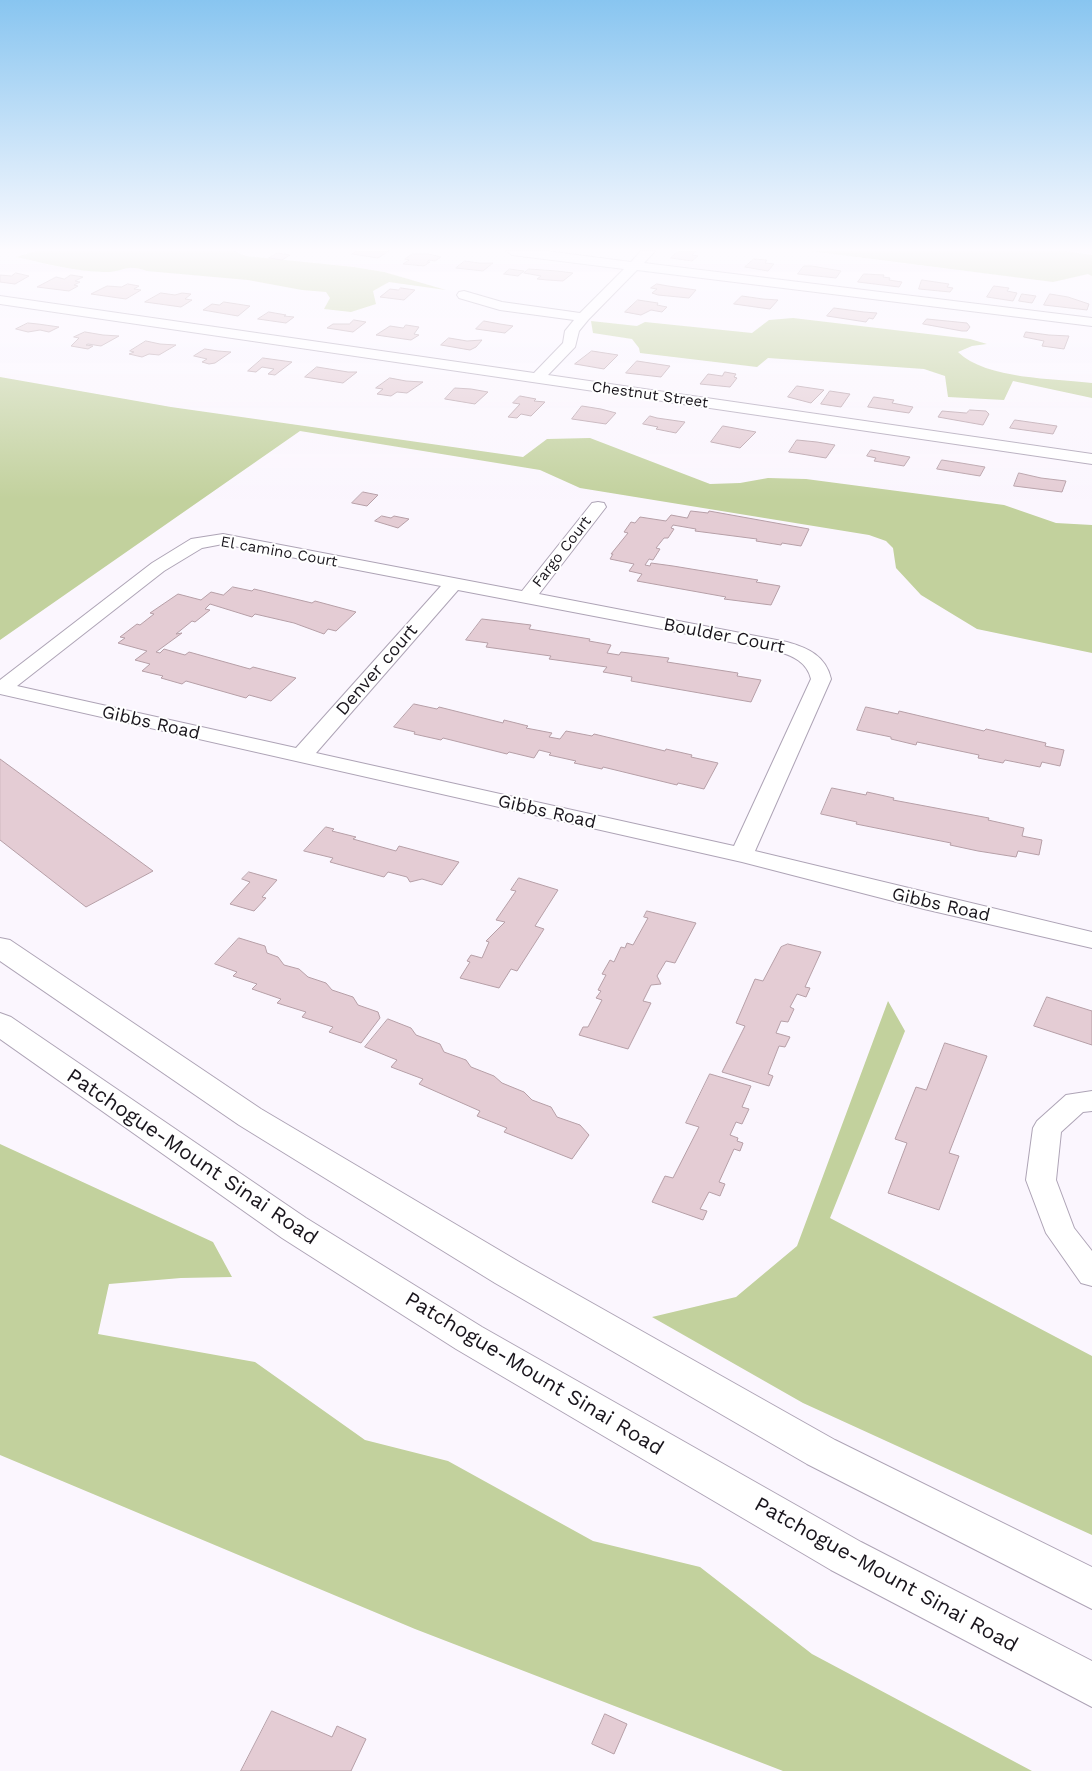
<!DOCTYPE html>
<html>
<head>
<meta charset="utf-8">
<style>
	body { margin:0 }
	canvas { display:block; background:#fbf6fe }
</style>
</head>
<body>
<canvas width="1092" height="1771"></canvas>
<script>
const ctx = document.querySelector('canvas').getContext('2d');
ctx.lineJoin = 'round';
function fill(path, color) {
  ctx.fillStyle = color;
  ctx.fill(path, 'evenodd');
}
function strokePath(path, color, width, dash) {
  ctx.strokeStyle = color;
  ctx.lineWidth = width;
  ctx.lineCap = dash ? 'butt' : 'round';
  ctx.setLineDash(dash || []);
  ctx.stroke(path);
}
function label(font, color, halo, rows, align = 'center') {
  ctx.font = font + ' "Work Sans",sans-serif';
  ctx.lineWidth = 4;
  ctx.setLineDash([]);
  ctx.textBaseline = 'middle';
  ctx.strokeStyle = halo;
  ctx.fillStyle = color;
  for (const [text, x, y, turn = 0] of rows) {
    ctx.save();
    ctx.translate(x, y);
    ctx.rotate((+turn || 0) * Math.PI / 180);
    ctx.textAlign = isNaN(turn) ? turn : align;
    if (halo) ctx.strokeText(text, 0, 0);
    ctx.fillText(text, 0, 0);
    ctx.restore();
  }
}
fill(new Path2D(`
	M36,251h198l12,5 108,11 30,5 62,18 -57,-8 -16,9 3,13 -25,8 -27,-3 6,-11 -4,-6 -24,-2 -54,-10 -101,-9c-22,-8 -22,1 -42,1 -29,0 -60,-9 -89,-15z
	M810,251h255l27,4v21l-4,-2 -35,8z
	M793,318l177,21 17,5 -15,2 -14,6c29,28 96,26 134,31v15l-79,-17 -9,19 -56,-3 -3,-21 -21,-7 -156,-11 -11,9 -117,-14 -1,-5 -7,-9 -39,-6 -2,-12 46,5 8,-4 107,11 17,-13z
	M0,377l171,30 352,50 24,-18 43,-1 120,46 30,-1 28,-5 38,1 198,26 52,18 36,2v128l-115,-24 -56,-34 -25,-27 -3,-20 -7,-7 -17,-6 -289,-47 -40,-18 -240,-39 -300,209z
	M888,1001l17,30 -75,187 262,138v179l-289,-132 -151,-86 84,-20 61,-51z
	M0,1144l213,98 19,35 -51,1 -72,6 -11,50 157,28 110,78 83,21 145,80 107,26 112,87 220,117h-249l-368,-142 -415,-174z`), '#c2d19d');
const building = new Path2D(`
	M357,251h32l-11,7 -26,-4z
	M678,251h18l-4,4 6,1 -6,5 -21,-3z
	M278,253l12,2 -8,5 -13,-2z
	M413,254h16l12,3 -6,4 -6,-1 -2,2h3l-6,4 -21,-2 6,-4 -4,-1z
	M754,259l13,1 -2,3 9,1 -6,7 -23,-4z
	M465,261l14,2h14l-10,8 -27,-3z
	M804,266h8l29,5 -5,7 -38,-4z
	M510,269l14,2 -6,5 -14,-2z
	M529,269l28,2 16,2 -10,8 -15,-1 -11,-1 4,-3 -17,-3z
	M16,273l13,3 -14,8 -15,-2v-7l11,1z
	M864,274l20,1 -1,2 7,1 -1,2 13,2 -3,5 -41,-5z
	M71,275l12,2 -8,4 5,1 -6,3 4,1 -9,5 -32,-4 19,-10 8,2z
	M922,280l27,4 -2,3 6,1 -3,4 -31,-3z
	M128,284l11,2 -5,3 7,1 -15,9 -35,-5 16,-8 14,1z
	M657,284l11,2 28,4 -7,8 -31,-3 -6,-2 5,-4 -6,-1z
	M994,286l15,2 -2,3 10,2 -4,8 -26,-4z
	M401,288l14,2 -11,10 -24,-3 10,-8 8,1z
	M161,293l14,2 7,-2 9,1 -6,5 7,1 -11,7 -36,-5z
	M1022,294l14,2 -4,7 -13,-2z
	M1050,294l18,3 21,7 -2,6 -43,-5z
	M742,296l21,3 15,1 -8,9 -36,-5z
	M638,300l20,3 -1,2 10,2 -5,5 -11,-2 -10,5 -16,-3z
	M224,302l26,4 -12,10 -35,-6 9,-6 7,1z
	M834,308l30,4 13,1 -4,6 -4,-1 -3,4 -39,-6z
	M269,312l17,3 -2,1 10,1 -8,6 -28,-4z
	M927,319l40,4 3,4 -3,4h-5l-39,-7z
	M354,320l12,2 -13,10 -26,-4 6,-4h16z
	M484,321l16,3 13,2 -8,7 -29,-4z
	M28,323l10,1 21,3 -10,5 -9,-2 -12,2 -12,-3z
	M406,325l13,2 -5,7 5,1 -8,5 -35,-5 14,-9 13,2z
	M85,332l18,3 16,1 -18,10 -13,-2 -2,1 7,1 -5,3 -17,-3 8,-8 -5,-1z
	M1026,332l23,3 20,1 -5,13 -22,-3 2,-5 -20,-4z
	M449,338l18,3 15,-1 -6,7 -6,3 -29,-5z
	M146,341l14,3 16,1 -17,10 -10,-1 -7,3 -13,-3 5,-2 -4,-1z
	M205,349l13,2 13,1 -16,11 -6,1 -7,-2 5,-3 -13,-3z
	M592,351l26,4 -14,14 -29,-5z
	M263,358l29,4 -17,13 -7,-1 6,-5 -12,-2 -6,5 -8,-1z
	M637,361l33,5 -9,11 -35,-4z
	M317,367l31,5h9l-14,11 -38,-6z
	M725,372l11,2 -2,3 3,1 -7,9 -30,-3 8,-10 14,2z
	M390,378l16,3 17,1 -16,11 -10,-1 -6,4 -14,-2 6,-5 -7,-1z
	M797,386l27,4 -13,13 -23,-6z
	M455,388l16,1 17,3 -13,12 -30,-5z
	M830,391l20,3 -9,13 -20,-3z
	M520,396l16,3 -2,2 11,1 -14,14 -10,-2 -4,4 -9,-1 12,-13 -7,-1z
	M874,397l20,3 -2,3 21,4 -4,6 -41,-6z
	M582,406l19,3 15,4 -10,11 -34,-5z
	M970,410l16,1 3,3 -6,11 -45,-8 4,-6 24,2z
	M650,416l7,2 28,4 -9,11 -20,-4 2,-2 -15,-3z
	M1015,420l42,6 -4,8 -43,-6z
	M723,426l33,6 -16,16 -29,-6z
	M797,440l20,2 18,3 -9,13 -37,-6z
	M871,450l39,7 -6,9 -30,-5 2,-3 -9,-2z
	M942,460l19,3 24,4 -5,9 -43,-7z
	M1019,473l22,5 25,3 -4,11 -48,-6z
	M363,492l15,3 -11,11 -15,-3z
	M691,511l17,2 1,-2 100,18 -8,17 -19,-3 -1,2 -25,-4 1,-2 -62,-8 1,-2 -23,-4 -2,3 3,1 -6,9h-4l-8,10 4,1 -7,11 -4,-1 -4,6 5,1 1,-3 22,3 85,14 -2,2 24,4 -9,19 -47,-6 2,-2 -89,-16 5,-7 -13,-3 5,-7 -24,-5 3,-5h-2l17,-21 -4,-1 7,-10 4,1 5,-6 26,4 5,-6 16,3z
	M382,516l9,2 3,-2 15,3 -11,9 -23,-7z
	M233,587l19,4 2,-2 58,14 3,-2 41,11 -20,19 -8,-2 -4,5 -30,-11 -39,-9 -3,3 -42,-13 -5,5 5,1 -15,12 -3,-1 -16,13 6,-1 -26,19 4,1 4,-4 21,6 4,-3 61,17 3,-2 43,11 -25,23 -22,-6 -3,3 -60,-17 -4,3 -21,-6 2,-2 -21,-5 8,-7 -15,-4 12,-9 -29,-8 7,-5 -5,-1 17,-13 3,1 14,-11 -4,-1 28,-19 23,6 10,-8 12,3z
	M482,619l49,6 -2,4 61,10 -1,2 22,4 -4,8 12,2 2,-3 48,6 -2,4 71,11 -1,3 24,4 -10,22 -120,-21 1,-4 -29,-5 4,-5 -58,-8 2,-3 -65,-9 2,-4 -22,-3z
	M414,704l23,5 2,-2 64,16 1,-3 24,6 -2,2 26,5 -3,4 11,2 6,-8 26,5 2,-2 71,17 1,-2 26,6 -1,2 27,6 -14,26 -26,-6 -1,2 -74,-18 -1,2 -28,-6 2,-2 -27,-6 2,-2 -12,-3 -5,8 -25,-6 -2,2 -64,-16 -2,2 -27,-6 1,-2 -21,-5z
	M866,707l32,7 1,-3 85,20 2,-2 60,14 -1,3 19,4 -4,16 -18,-4 -2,5 -35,-7 -2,3 -25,-5 1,-3 -62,-13 -1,3 -25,-6v-2l-34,-7z
	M0,759l153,112 -67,36 -86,-67z
	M832,788l34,7 1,-3 27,6 -1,2 96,18 -1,2 36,8 -2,8 20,4 -3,15 -21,-4 -2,6 -38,-6 -28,-6 1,-2 -95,-19 1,-2 -36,-8z
	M326,827l8,2 -2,2 24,6 -3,2 43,12 3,-5 60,16 -17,23 -20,-6 -12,3 -3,-5 -19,-5 -4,5 -54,-15 3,-4 -29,-7z
	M249,872l28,8 -15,17 4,1 -12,13 -24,-7 20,-22 -8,-3z
	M519,878l39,12 -23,36 9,3 -27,42 -6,-2 -12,19 -39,-10 10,-16 -3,-1 4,-6 11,3 7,-16 -3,-1 19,-19 -9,-2 20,-29 -5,-1z
	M647,911l49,12 -21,40 -9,-2 -9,15 4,8 -10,1 -8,16 8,2 -23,46 -49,-14 4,-8h5l14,-27 -6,-2 5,-7 -3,-1 8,-15 -4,-1 8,-14 4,2 7,-15 4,1 2,-5 6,2 15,-27 -4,-1z
	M239,938l26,8 2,7 11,4 6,8 15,4 9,8 18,6 6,7 21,7 5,8 20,7 2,6 -19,25 -32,-11 4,-5 -31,-10 4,-5 -29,-9 4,-4 -29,-10 5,-5 -24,-8 4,-4 -22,-8z
	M788,944l33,8 -16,35 5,1 -4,9 -9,-3 -7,13 4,2 -6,13 -7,-1 -5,12 14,4 -5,10 -6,-1 -11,28 5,2 -4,10 -47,-14 23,-46 -9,-3 19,-44 8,2 18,-34z
	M1047,997l45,14v34l-58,-19z
	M388,1019l23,9 5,7 24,9 4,8 22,8 5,7 23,9 8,7 22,9 8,8 19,7 6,10 23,8 9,10 -17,24 -68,-27 3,-4 -30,-12 3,-5 -61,-27 4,-5 -32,-12 6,-7 -32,-13z
	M945,1043l42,13 -38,97 10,3 -20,54 -51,-17 19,-50 -12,-4 21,-52 10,3z
	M710,1074l41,12 -9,21 7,2 -7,15 -6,-2 -6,13 8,3 -1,3 6,2 -3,8 -6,-2 -15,33 6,2 -5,12 -11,-4 -9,17 7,2 -4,9 -51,-18 13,-26 8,2 26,-51 -13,-4z
	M272,1711l60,26 5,-11 29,13 -15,32h-110z
	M605,1714l22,10 -13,30 -22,-10z`);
fill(building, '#e4ccd4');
strokePath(building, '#b69fa7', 1);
const street = new Path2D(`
	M506,251h40l85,11 10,-11h14l-11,12 448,55v8l-455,-56 -49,50 -9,11 -4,16 -27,28 544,79v10l-1092,-160v-8l534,77 29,-30 2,-12 9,-11 -74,-10 -41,-12 -2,-3 2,-3 5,-1 38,11 78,11 44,-44 -112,-14z
	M598,502l6,1 2,4 -67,87 248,48c21,6 39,14 44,37l-76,172 337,81v16l-168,-39 -182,-47 -742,-168v-14l152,-117 39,-24 32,-5 299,57 70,-88zM223,544l218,42 -145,162 -279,-62 147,-115 38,-23zM458,590l319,61c16,5 30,11 34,28l-77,167 -418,-93z
	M1092,1091v20l-9,1 -22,20 -5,48 18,48 18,23v35l-11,-3 -35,-50 -20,-53 7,-52 4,-7 29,-26z`);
const highway = new Path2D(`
	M0,938l10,2 251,169 260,154 314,177 257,127v42l-285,-145 -312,-181 -256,-158 -239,-164z
	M0,1013l11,4 295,201 176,109 379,215 231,119v46l-261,-137 -375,-221 -174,-111 -282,-199z`);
strokePath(street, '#aea4b6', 2);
strokePath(highway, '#aea4b6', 2);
fill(street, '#fff');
fill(highway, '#fff');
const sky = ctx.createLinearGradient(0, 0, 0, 499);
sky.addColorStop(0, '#88c5f0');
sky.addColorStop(0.5, '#fdfbff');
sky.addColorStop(1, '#fdfbff00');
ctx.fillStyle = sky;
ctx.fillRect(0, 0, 1092, 499);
label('15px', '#19151c', '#fff', [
	["Chestnut Street",650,395,8],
	["El camino Court",279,552,10],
	["Fargo Court",562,552,-52]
]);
label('18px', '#19151c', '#fff', [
	["Boulder Court",724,636,11],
	["Denver court",377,670,-49],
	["Gibbs Road",151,723,13],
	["Gibbs Road",547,812,13],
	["Gibbs Road",941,905,13]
]);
label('21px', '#19151c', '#fff', [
	["Patchogue-Mount Sinai Road",192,1157,34],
	["Patchogue-Mount Sinai Road",534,1374,31],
	["Patchogue-Mount Sinai Road",886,1575,29]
]);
</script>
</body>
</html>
